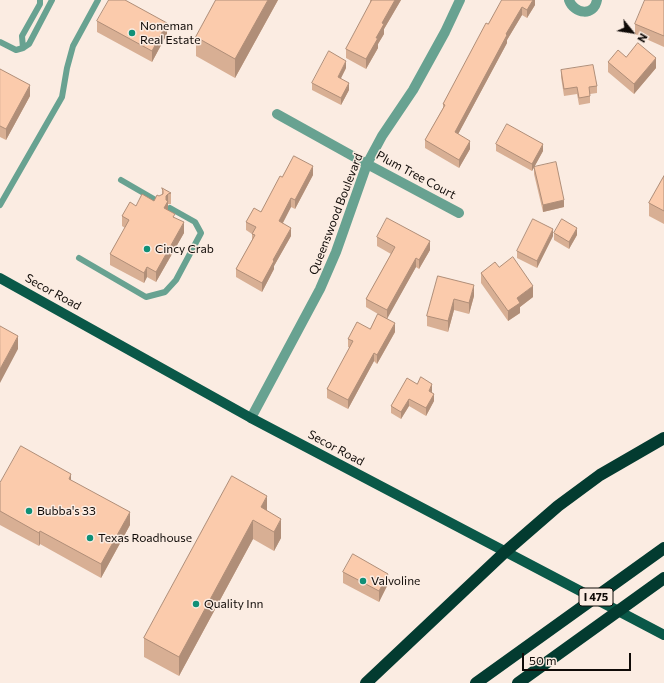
<!DOCTYPE html>
<html>
<head>
<meta charset="utf-8">
<style>
	body { margin:0 }
	#map { position:relative; width:664px; height:683px; overflow:hidden; background:#fbece2; font-family:Commissioner,sans-serif }
	canvas { display:block }
	.north { position:absolute; left:612px; top:12px; width:40px; height:40px; -webkit-text-stroke:3px #fbece2; paint-order:stroke; rotate:120deg; font-size:11px; font-weight:700; line-height:16px; text-align:center; color:#0f0a07 }
	.north::after { content:''; display:block; margin:auto; width:14px; height:18px; background:#0f0a07; clip-path:polygon(50% 0,100% 100%,50% 72%,0 100%) }
	.scale { position:absolute; left:522px; top:653px; width:109px; height:18px; box-sizing:border-box; border:2px solid #0f0a07; border-top:0; padding-left:5px; font-size:12px; line-height:14px; white-space:nowrap; color:#0f0a07; -webkit-text-stroke:3px #fbece2; paint-order:stroke }
</style>
</head>
<body>
<div id="map">
<canvas width="664" height="683"></canvas>
<div class="north">N</div>
<div class="scale">50 m</div>
</div>
<script>
const ctx = document.querySelector('canvas').getContext('2d');
ctx.lineJoin = 'round';
function strokePath(path, color, width, dash) {
  ctx.strokeStyle = color;
  ctx.lineWidth = width;
  ctx.lineCap = dash ? 'butt' : 'round';
  ctx.setLineDash(dash || []);
  ctx.stroke(path);
}
function fill(path, color) {
  ctx.fillStyle = color;
  ctx.fill(path, 'evenodd');
}
function label(font, color, halo, rows, align = 'center') {
  ctx.font = font + ' Commissioner,sans-serif';
  ctx.lineWidth = 3;
  ctx.setLineDash([]);
  ctx.textBaseline = 'middle';
  ctx.strokeStyle = halo;
  ctx.fillStyle = color;
  for (const [text, x, y, turn = 0] of rows) {
    ctx.save();
    ctx.translate(x, y);
    ctx.rotate((+turn || 0) * Math.PI / 180);
    ctx.textAlign = isNaN(turn) ? turn : align;
    if (halo) ctx.strokeText(text, 0, 0);
    ctx.fillText(text, 0, 0);
    ctx.restore();
  }
}
strokePath(new Path2D(`
	M0,42l16,8 7,-2 6,-4 23,-44
	M23,48l-1,-12 18,-32v-4
	M121,180l38,22
	M0,205l62,-108 5,-29 6,-22 25,-46
	M79,258l67,39 19,-5 11,-12 25,-47 -6,-11 -25,-14`), '#68a291', 6);
strokePath(new Path2D(`
	M569,0c5,14 25,17 28,0
	M277,114l90,50 92,49
	M251,418l69,-129 16,-37 31,-88 15,-28 31,-46 32,-58 15,-32`), '#68a291', 10);
strokePath(new Path2D(`
	M0,278l251,140 413,217`), '#0a5848', 10);
strokePath(new Path2D(`
	M366,683l139,-131 53,-46 42,-31 64,-37
	M476,683l188,-135
	M518,683l146,-105`), '#033b30', 12);
fill(new Path2D(`
	M216,0h62l-43,78 -39,-22v-19z
	M370,0h31l-17,29v5l-6,10v4l-12,21 -20,-11v-9l24,-45z
	M535,0v5l-8,13 -5,-3 -15,25v3l-49,91 12,15 -11,19 -34,-20v-8l18,-32v-4l45,-80z
	M664,0v47l-29,-13v-10z
	M97,21l70,13 -15,28 -55,-30z
	M626,57l30,11 -22,26 -26,-22v-10z
	M346,68l-5,10 8,12 -8,15 -29,-15v-7z
	M0,69l30,27 -24,44 -6,-3z
	M561,70l36,16v7l-7,1v9l-11,2 -2,-11 -13,2 -3,-19z
	M496,144l47,7 -11,20 -36,-20z
	M534,167l30,40 -21,5 -9,-38z
	M313,175l-18,34 -4,-2 -8,16 8,13 -17,30v3l-12,23 -26,-15v-8l16,-29v-6l-6,-4v-8l15,-10 21,-35z
	M664,176v48l-15,-8v-13z
	M162,188l9,5v11h-3v6l7,8 9,15 -28,49 -9,-5 -3,6 -34,-18v-11l15,-26 -3,-2v-10l14,-10 18,-5 8,-6z
	M554,233l23,2 -8,14 -15,-9z
	M553,236l-16,32 -20,-10v-7z
	M377,237l53,13 -11,19 -3,-2 -29,51 8,14 -18,32 -3,-3 -26,48 -21,-11v-9l23,-41 -2,-1v-8l22,-10 8,-15 -12,-7v-8l25,-45 -14,-8z
	M499,267l34,30 -13,10v6l-12,8 -27,-38v-10z
	M438,276l36,20 -5,18 -15,-4 -6,22 -21,-6v-10z
	M417,384l15,7v1l2,9 -8,15 -17,-10 -8,13 -10,-6v-7z
	M232,476l35,35 14,27 -7,13 -21,-12 -74,137 -35,-19v-19z
	M71,480l59,45 -29,53 -61,-34 -1,2 -39,-21v-42z
	M343,572l45,12 -9,18 -36,-19z`), '#d8af94');
fill(new Path2D(`
	M268,0h10l-43,78v-19z
	M395,0h6l-17,29v5l-6,10v4l-12,21v-10l16,-36z
	M533,0h2v5l-8,13v-8z
	M522,7v8l-15,25v3l-52,97v-8l51,-98z
	M167,23v11l-15,28v-11z
	M656,58v10l-22,26v-10z
	M346,61v7l-8,16v-7z
	M349,83v7l-8,15v-7z
	M30,85v11l-24,44v-11z
	M470,141v8l-11,19v-8z
	M543,144v7l-11,20v-7z
	M313,166v9l-18,34v-9z
	M168,194v18l-4,-4 2,-12z
	M291,198v9l-12,23v-9z
	M564,200v7l-21,5v-7z
	M184,222v11l-28,49v-10z
	M291,228v8l-17,30v3l-12,23v-9l11,-23z
	M577,228v7l-8,14v-7z
	M553,229v7l-16,32v-7z
	M430,241v9l-11,19v-9z
	M416,258v9l-29,52v-9z
	M147,267v10l-3,6v-10z
	M474,285v11l-5,18v-11z
	M533,286v11l-13,10v6l-12,8v-10l9,-13z
	M454,299v11l-6,22v-11z
	M395,323v9l-18,32v-9z
	M18,336v13l-18,34v-14z
	M374,353v8l-26,48v-9z
	M432,384v7l-3,7v-7z
	M434,394v7l-8,15v-8z
	M409,399v7l-8,13v-7z
	M71,474v13l-2,-8z
	M267,496v19l-6,-8z
	M130,512v13l-29,53v-14z
	M281,519v19l-7,13v-19z
	M253,520v19l-74,137v-19z
	M40,531v13l-1,2v-13z
	M388,574v10l-9,18v-11z`), '#b08e78');
const building = new Path2D(`
	M109,0h16l42,23 -15,28 -55,-30z
	M216,0h52l-33,59 -39,-22z
	M372,0h23l-13,23 2,1 -8,14h2l-12,21 -20,-10z
	M502,0h31l-6,10 -5,-3 -16,27 1,1 -52,97 15,9 -11,19 -34,-20 20,-35 -2,-1 43,-81 2,1z
	M645,0h19v36l-29,-12z
	M638,43l18,15 -22,26 -26,-22 10,-12 8,7z
	M329,51l17,10 -8,16 11,6 -8,15 -29,-15z
	M593,65l4,21 -8,1 1,9 -11,2 -2,-11 -13,2 -3,-19z
	M0,69l30,16 -24,44 -6,-3z
	M507,124l36,20 -11,20 -36,-20z
	M294,156l19,10 -18,34 -4,-2 -12,23 12,7 -18,32 1,1 -12,22 -26,-14 19,-34 -3,-1 4,-7 -10,-5 8,-14 7,4 19,-36 2,1z
	M556,162l8,38 -21,5 -9,-38z
	M664,176v35l-15,-8z
	M162,188l9,5 -3,1 -2,2v4l2,1 -4,7 11,6 -2,3 11,5 -28,50 -9,-5 -3,6 -34,-19 19,-34 -7,-4 8,-14 6,4 6,-12 12,7 3,-6 2,1 4,-2v-3z
	M387,218l43,23 -11,19 -3,-2 -29,52 -21,-11 29,-52 -18,-10z
	M533,219l20,10 -16,32 -20,-10z
	M562,219l15,9 -8,14 -15,-9z
	M513,257l20,29 -16,12 3,5 -12,8 -27,-38 14,-11 4,5z
	M438,276l36,9 -5,18 -15,-4 -6,22 -21,-5z
	M378,314l17,9 -18,32 -3,-2 -26,47 -21,-11 26,-48 -5,-2 9,-17 13,7z
	M0,326l18,10 -18,33z
	M421,377l11,7 -3,7 5,3 -8,14 -17,-9 -8,13 -10,-6 16,-28 10,6z
	M21,446l50,28 -2,5 61,33 -29,52 -61,-33 -1,2 -39,-22v-28z
	M232,476l35,20 -6,11 20,12 -7,13 -21,-12 -74,137 -35,-19z
	M353,554l35,20 -9,17 -36,-19z`);
fill(building, '#fbcbac');
strokePath(building, '#b08e78', 1);
for (const [x, y, r, color] of [
	[132,33,4,"#0f9077"],
	[147,249,4,"#0f9077"],
	[29,511,4,"#0f9077"],
	[90,538,4,"#0f9077"],
	[363,581,4,"#0f9077"],
	[196,604,4,"#0f9077"]
]) {
  const dot = new Path2D();
  dot.arc(x, y, r, 0, 2 * Math.PI);
  ctx.fillStyle = color;
  ctx.fill(dot);
  strokePath(dot, '#fbece2', 1.5);
}
for (const [x, y, w] of [
	[596,597,34]
]) {
  const box = new Path2D();
  box.roundRect(x - w / 2, y - 9, w, 18, 3);
  ctx.fillStyle = '#fbece2';
  ctx.fill(box);
  strokePath(box, '#0f0a07', 1);
}
label('bold 11px', '#0f0a07', null, [
	["I 475",596,597]
]);
label('12px', '#0f0a07', '#fbece2', [
	["Noneman",140,26],
	["Real Estate",140,40],
	["Cincy Crab",155,249],
	["Bubba's 33",37,511],
	["Texas Roadhouse",98,538],
	["Valvoline",371,581],
	["Quality Inn",204,604]
], 'left');
label('12px', '#0f0a07', '#fbece2', [
	["Plum Tree Court",416,175,28],
	["Queenswood Boulevard",336,214,-69],
	["Secor Road",53,292,29],
	["Secor Road",336,448,28]
]);
</script>
</body>
</html>
